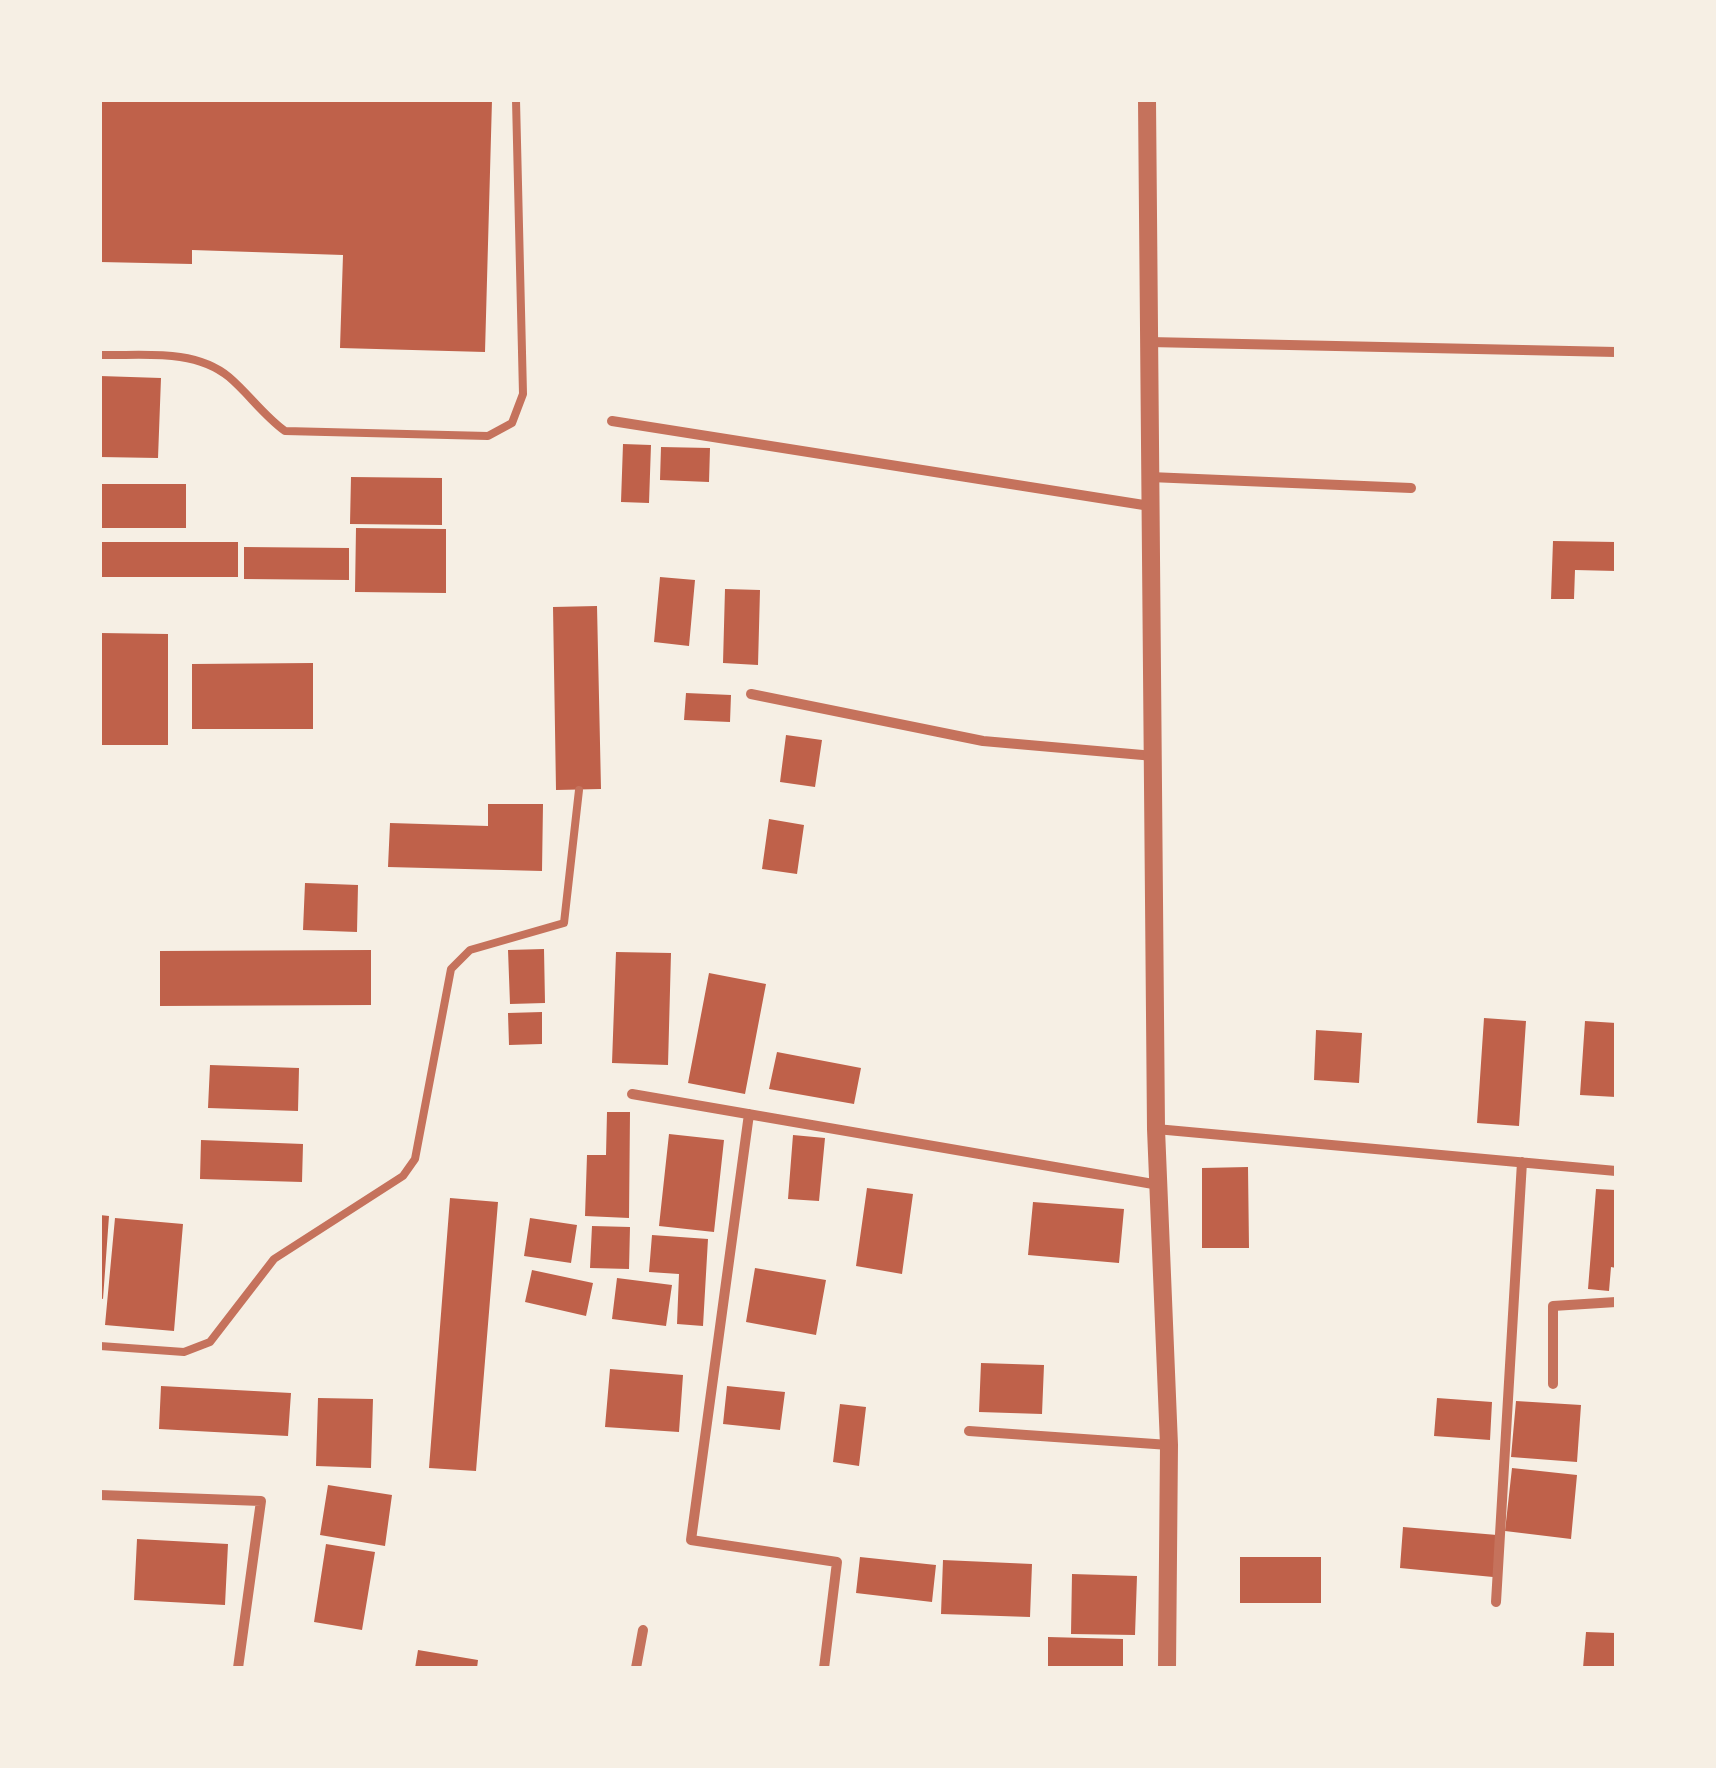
<!DOCTYPE html>
<html>
<head>
<meta charset="utf-8">
<style>
	body { margin:0 }
	#map { position:relative; width:1716px; height:1768px; overflow:hidden; background:#f6efe4; font-family:Manrope,sans-serif }
	canvas { display:block }
	.frame { position:absolute; inset:0; border:102px solid #f6efe4; pointer-events:none }
</style>
</head>
<body>
<div id="map">
<canvas width="1716" height="1768"></canvas>
<div class="frame"></div>
</div>
<script>
const ctx = document.querySelector('canvas').getContext('2d');
ctx.lineJoin = 'round';
function fill(path, color) {
  ctx.fillStyle = color;
  ctx.fill(path, 'evenodd');
}
function strokePath(path, color, width, dash) {
  ctx.strokeStyle = color;
  ctx.lineWidth = width;
  ctx.lineCap = dash ? 'butt' : 'round';
  ctx.setLineDash(dash || []);
  ctx.stroke(path);
}
fill(new Path2D(`
	M100,100h392l-7,252 -145,-4 3,-93 -151,-5v14l-92,-2z
	M100,376l61,2 -3,80 -58,-1z
	M623,444l28,1 -2,58 -28,-1z
	M661,447l49,1 -1,34 -49,-2z
	M351,477l91,1v47l-92,-1z
	M100,484h86v44h-86z
	M356,528l90,1v64l-91,-1z
	M1553,541l63,1v29l-41,-1 -1,29h-23z
	M100,542h138v35h-138z
	M244,547l105,1v32l-105,-1z
	M660,577l35,3 -6,66 -35,-4z
	M725,589l35,1 -2,75 -35,-2z
	M597,606l4,183 -45,1 -3,-183z
	M100,633l68,1v111h-68z
	M313,663v66h-121v-65z
	M686,693l45,2 -1,27 -46,-2z
	M786,735l36,5 -7,47 -35,-5z
	M488,804h55l-1,67 -154,-4 2,-44 98,3z
	M769,819l35,6 -7,49 -35,-5z
	M305,883l53,2 -1,47 -54,-2z
	M544,949l1,54 -35,1 -2,-54z
	M371,950v55l-211,1v-55z
	M616,952l55,1 -3,112 -56,-2z
	M709,973l57,11 -21,110 -57,-11z
	M542,1012v32l-33,1 -1,-32z
	M1484,1018l42,3 -7,105 -42,-3z
	M1585,1021l31,2v74l-36,-2z
	M1316,1030l46,3 -3,50 -45,-3z
	M777,1052l84,16 -7,36 -85,-15z
	M210,1065l89,3 -1,43 -90,-3z
	M607,1112h23l-1,106 -44,-2 2,-61h19z
	M669,1134l55,6 -10,92 -55,-6z
	M793,1135l32,3 -6,63 -31,-2z
	M201,1140l102,4 -1,38 -102,-3z
	M1248,1167l1,81h-47v-80z
	M867,1188l46,6 -11,80 -46,-8z
	M1596,1189l20,1v78l-5,-1 -2,24 -21,-2z
	M450,1198l48,4 -22,269 -47,-3z
	M1033,1202l91,7 -5,54 -91,-8z
	M100,1215l9,1 -6,83 -3,-1z
	M115,1218l68,6 -9,107 -69,-6z
	M530,1218l47,7 -6,38 -47,-7z
	M592,1226l38,1 -1,42 -39,-1z
	M652,1235l56,4 -5,87 -26,-2 2,-50 -30,-2z
	M755,1268l71,12 -10,55 -70,-13z
	M532,1270l61,13 -7,33 -61,-14z
	M617,1278l55,7 -6,41 -54,-7z
	M981,1363l63,2 -2,49 -63,-2z
	M610,1369l73,6 -4,57 -74,-5z
	M161,1386l130,7 -3,43 -129,-7z
	M727,1386l58,6 -5,38 -57,-6z
	M318,1398l55,1 -2,69 -55,-2z
	M1437,1398l55,4 -2,38 -56,-4z
	M1516,1401l65,4 -4,57 -66,-5z
	M840,1404l26,3 -7,59 -26,-4z
	M1512,1468l65,7 -6,64 -66,-8z
	M328,1485l64,10 -7,51 -65,-11z
	M1403,1527l94,8 -4,42 -93,-9z
	M137,1539l91,5 -3,61 -91,-5z
	M326,1544l49,8 -13,78 -48,-8z
	M860,1557l76,8 -4,37 -76,-9z
	M1240,1557h81v46h-81z
	M943,1560l89,4 -2,53 -89,-3z
	M1072,1574l65,2 -2,59 -64,-1z
	M1586,1632l30,1v35h-33z
	M1048,1637l75,2v29h-75z
	M418,1650l60,10 -1,8h-62z`), '#bf614a');
strokePath(new Path2D(`
	M100,355c42,1 94,-7 129,22 20,17 34,38 56,54l203,5 24,-13 11,-29 -7,-294
	M100,1346l84,6 26,-10 64,-83 129,-83 12,-17 36,-190 19,-19 94,-27 15,-133`), '#c5725c', 8);
strokePath(new Path2D(`
	M1149,342l467,10
	M612,421l538,85
	M1150,477l261,11
	M751,694l232,47 171,15
	M632,1094l527,91
	M749,1114l-58,426 146,22 -13,106
	M1156,1129l460,42
	M1553,1384v-78l63,-4
	M969,1431l200,14
	M100,1495l161,6 -23,167
	M1496,1602l26,-440
	M636,1668l7,-38`), '#c5725c', 10);
strokePath(new Path2D(`
	M1147,100l9,1029 13,316 -2,223`), '#c5725c', 18);
</script>
</body>
</html>
